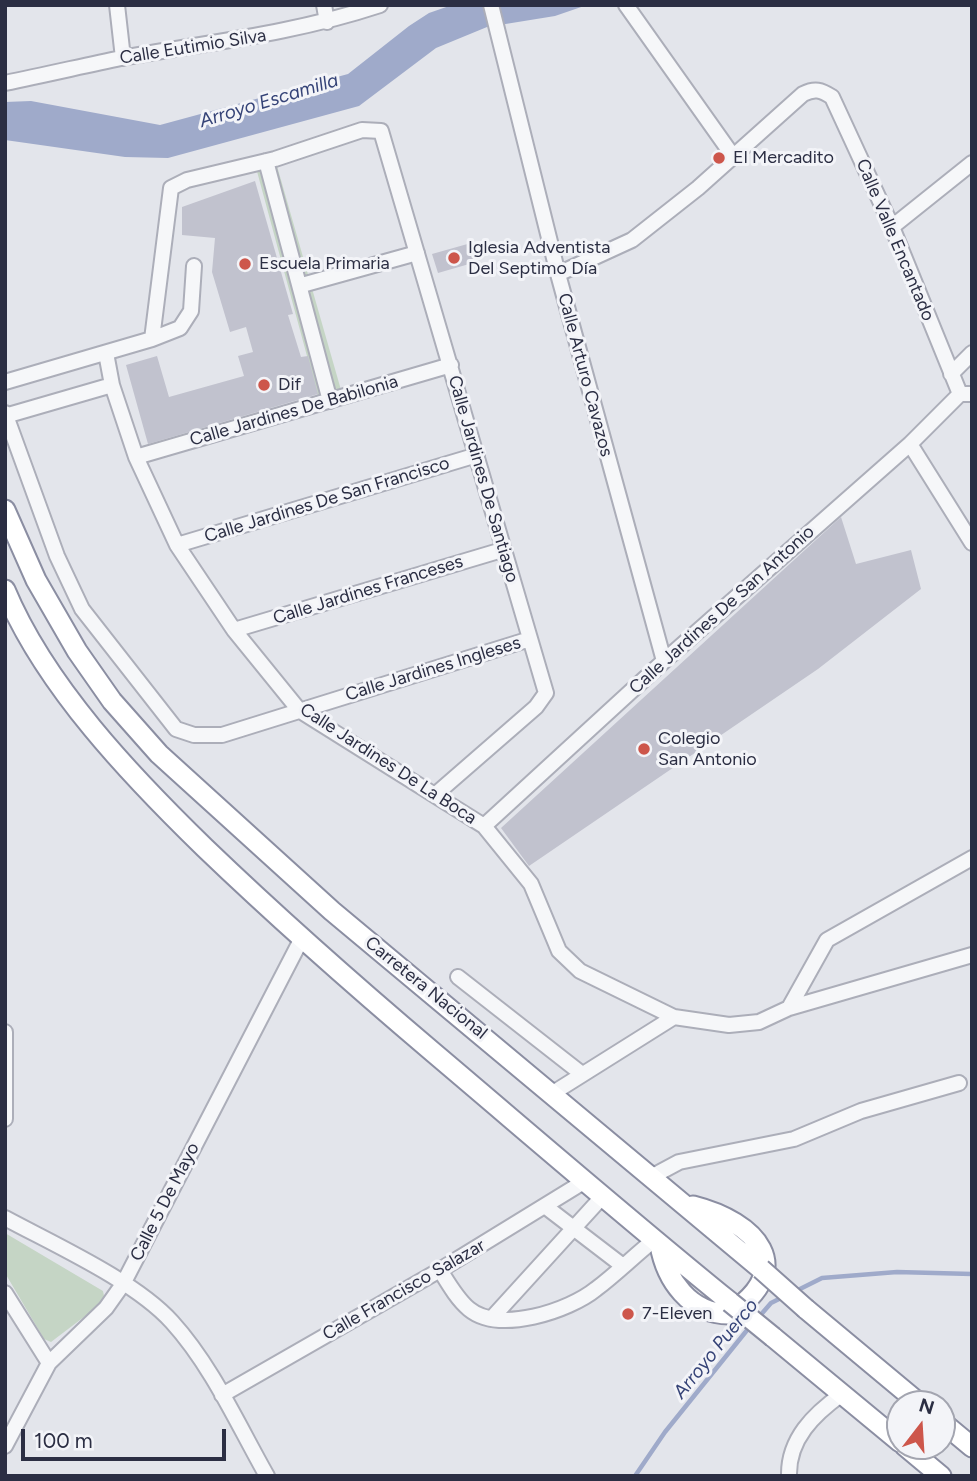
<!DOCTYPE html>
<html>
<head>
<meta charset="utf-8">
<style>
	body { margin:0 }
	#map { position:relative; width:977px; height:1481px; overflow:hidden; background:#e3e5eb; font-family:Figtree,sans-serif }
	canvas { display:block }
	.frame { position:absolute; inset:0; border:7px solid #2b2e43; pointer-events:none }
	.north { position:absolute; left:886px; top:1390px; width:70px; height:70px; box-sizing:border-box; background:#f3f4f8; border:2px solid #a3a5b0; border-radius:50%; rotate:17deg; font-size:19px; font-weight:700; line-height:28px; text-align:center; color:#2b2e43 }
	.north::after { content:''; display:block; margin:auto; width:24px; height:32px; background:#cd564b; clip-path:polygon(50% 0,100% 100%,50% 72%,0 100%) }
	.scale { position:absolute; left:21px; top:1429px; width:205px; height:32px; box-sizing:border-box; border:4px solid #2b2e43; border-top:0; padding-left:9px; font-size:21px; line-height:24px; white-space:nowrap; color:#2b2e43; -webkit-text-stroke:5px #f3f4f8; paint-order:stroke }
</style>
</head>
<body>
<div id="map">
<canvas width="977" height="1481"></canvas>
<div class="frame"></div>
<div class="north">N</div>
<div class="scale">100 m</div>
</div>
<script>
const ctx = document.querySelector('canvas').getContext('2d');
ctx.lineJoin = 'round';
function fill(path, color) {
  ctx.fillStyle = color;
  ctx.fill(path, 'evenodd');
}
function strokePath(path, color, width, dash) {
  ctx.strokeStyle = color;
  ctx.lineWidth = width;
  ctx.lineCap = dash ? 'butt' : 'round';
  ctx.setLineDash(dash || []);
  ctx.stroke(path);
}
function label(font, color, halo, rows, align = 'center') {
  ctx.font = font + ' Figtree,sans-serif';
  ctx.lineWidth = 6;
  ctx.setLineDash([]);
  ctx.textBaseline = 'middle';
  ctx.strokeStyle = halo;
  ctx.fillStyle = color;
  for (const [text, x, y, turn = 0] of rows) {
    ctx.save();
    ctx.translate(x, y);
    ctx.rotate((+turn || 0) * Math.PI / 180);
    ctx.textAlign = isNaN(turn) ? turn : align;
    if (halo) ctx.strokeText(text, 0, 0);
    ctx.fillText(text, 0, 0);
    ctx.restore();
  }
}
fill(new Path2D(`
	M275,159l68,238 -23,7 -65,-240z
	M5,1233l98,58 2,10 -54,41 -7,-3 -39,-66z`), '#c5d5c5');
fill(new Path2D(`
	M452,5h135l-32,11 -68,11 -51,21 -77,58 -191,52 -43,-1 -120,-17v-38l26,-1 129,24 188,-51 61,-48 20,-13z`), '#9faaca');
strokePath(new Path2D(`
	M794,1292l28,-14 75,-6 75,2
	M758,1318l13,-15 12,-6
	M635,1476l30,-44 87,-108`), '#9faaca', 4.5);
fill(new Path2D(`
	M255,181l38,133 -5,1 13,42 7,-1 10,38 -170,50 -22,-79 31,-9 12,41 75,-21 -6,-20 15,-4 -7,-25 -16,5 -18,-60 3,-34 -33,-3v-28z
	M471,243l5,19 -38,11 -6,-19z
	M841,517l15,47 55,-14 10,39 -103,80 -289,197 -28,-38z`), '#c1c2ce');
const minor = new Path2D(`
	M117,5l6,53
	M324,5l3,17
	M491,5l67,269 106,387
	M626,5l107,151
	M5,83c39,-8 78,-17 116,-25 90,-16 171,-24 259,-53
	M266,161l64,240
	M892,227l80,-64
	M558,274l74,-34 66,-52 105,-94c12,-6 18,-4 29,3l60,130 68,167h12
	M302,285l115,-32
	M152,339l19,-151 16,-8 88,-21 87,-29 19,1 165,562 -10,14 -100,87
	M106,353l6,32 24,72 41,88 57,85 65,80 185,116 47,58 28,67 21,20 94,46 55,8 30,-3 30,-14 183,-53
	M951,374l21,-21
	M5,382l147,-43 28,-11 11,-17 3,-45
	M5,413l52,143 25,53 94,120 18,6h28l308,-96
	M5,416l107,-31
	M910,444l62,99
	M136,457l315,-92
	M177,545l300,-90
	M234,630l268,-80
	M484,826l180,-165 246,-217 50,-50
	M458,977l124,97
	M789,1008l38,-68 145,-82
	M5,1032v87
	M553,1093l121,-76
	M651,1177l28,-15 115,-23 67,-28 98,-28
	M546,1207l77,59
	M5,1218c50,27 130,63 167,104 40,44 66,103 95,154
	M440,1270c8,13 17,29 29,39 30,25 100,2 127,-20 20,-15 38,-33 58,-49
	M5,1293l44,70
	M491,1319l112,-123
	M222,1395l218,-125 145,-89
	M5,1446l44,-83 57,-55 17,-24 178,-344
	M789,1476c-1,-37 25,-62 53,-82`);
const highway = new Path2D(`
	M5,510l31,70 41,71 35,50 47,53 173,157 429,358
	M5,590c40,96 126,186 200,258 75,72 150,138 229,205 98,83 196,168 296,249
	M660,1245c6,35 30,69 69,69 70,-46 27,-92 -36,-108
	M806,1309l114,95
	M773,1337l127,105
	M942,1422l30,25
	M905,1446l36,30`);
strokePath(minor, '#acaeb9', 18);
strokePath(highway, '#8b8ea2', 23);
strokePath(minor, '#f6f7f9', 14);
strokePath(highway, '#fff', 19);
const highwayBridge = new Path2D(`
	M761,1269l45,40
	M730,1302l43,35`);
strokePath(highwayBridge, '#8b8ea2', 23, []);
strokePath(highwayBridge, '#fff', 19);
for (const [x, y, r, color] of [
	[719,158,7,"#cd564b"],
	[454,258,7,"#cd564b"],
	[245,264,7,"#cd564b"],
	[264,385,7,"#cd564b"],
	[644,749,7,"#cd564b"],
	[628,1314,7,"#cd564b"]
]) {
  const dot = new Path2D();
  dot.arc(x, y, r, 0, 2 * Math.PI);
  ctx.fillStyle = color;
  ctx.fill(dot);
  strokePath(dot, '#f3f4f8', 2.5);
}
label('18px', '#2b2e43', '#f3f4f8', [
	["Calle Eutimio Silva",193,47,-9],
	["Calle Valle Encantado",895,240,67],
	["Calle Arturo Cavazos",585,375,75],
	["Calle Jardines De Babilonia",294,411,-16],
	["Calle Jardines De Santiago",483,479,74],
	["Calle Jardines De San Francisco",327,500,-17],
	["Calle Jardines Franceses",368,590,-17],
	["Calle Jardines De San Antonio",722,610,-42],
	["Calle Jardines Ingleses",433,669,-17],
	["Calle Jardines De La Boca",388,764,33],
	["Carretera Nacional",426,988,39],
	["Calle 5 De Mayo",165,1202,-63],
	["Calle Francisco Salazar",404,1290,-30]
]);
label('18px', '#2b2e43', '#f3f4f8', [
	["El Mercadito",733,158],
	["Iglesia Adventista",468,248],
	["Del Septimo Día",468,269],
	["Escuela Primaria",259,264],
	["Dif",278,385],
	["Colegio",658,739],
	["San Antonio",658,760],
	["7-Eleven",642,1314]
], 'left');
label('italic 19px', '#354377', '#f3f4f8', [
	["Arroyo Escamilla",269,101,-17],
	["Arroyo Puerco",716,1349,-51]
]);
</script>
</body>
</html>
